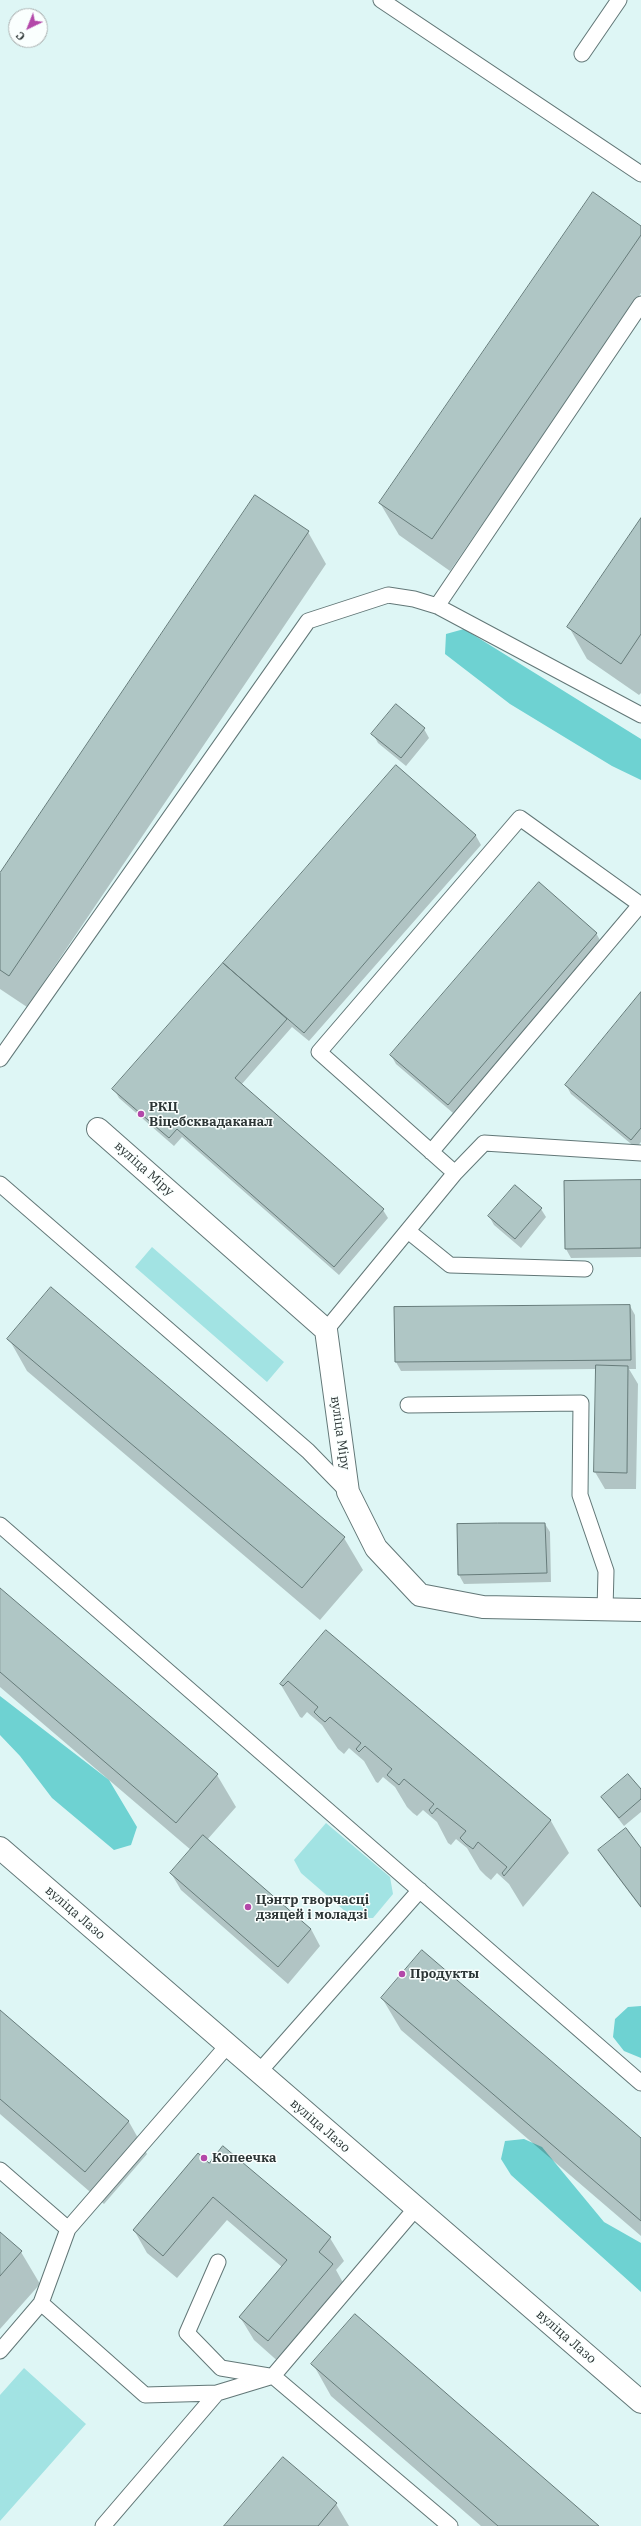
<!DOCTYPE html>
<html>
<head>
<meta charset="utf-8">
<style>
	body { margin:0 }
	#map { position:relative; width:641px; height:2526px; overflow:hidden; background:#def6f5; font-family:"IBM Plex Serif",serif }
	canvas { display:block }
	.north { position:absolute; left:8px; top:8px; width:40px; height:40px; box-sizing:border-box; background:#fafffe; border:1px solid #a8aeae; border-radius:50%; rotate:223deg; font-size:11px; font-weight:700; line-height:16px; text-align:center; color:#2c3535 }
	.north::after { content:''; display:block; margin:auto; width:14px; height:18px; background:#b348a9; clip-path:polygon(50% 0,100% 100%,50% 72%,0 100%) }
</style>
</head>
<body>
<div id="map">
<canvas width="641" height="2526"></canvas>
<div class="north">С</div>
</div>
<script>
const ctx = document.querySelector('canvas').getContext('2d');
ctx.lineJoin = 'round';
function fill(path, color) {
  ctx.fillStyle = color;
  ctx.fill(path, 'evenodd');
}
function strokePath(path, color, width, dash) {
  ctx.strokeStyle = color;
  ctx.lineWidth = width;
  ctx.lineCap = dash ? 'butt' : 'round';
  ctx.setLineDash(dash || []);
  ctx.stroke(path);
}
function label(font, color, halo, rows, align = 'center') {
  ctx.font = font + ' "IBM Plex Serif",serif';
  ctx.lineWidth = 3;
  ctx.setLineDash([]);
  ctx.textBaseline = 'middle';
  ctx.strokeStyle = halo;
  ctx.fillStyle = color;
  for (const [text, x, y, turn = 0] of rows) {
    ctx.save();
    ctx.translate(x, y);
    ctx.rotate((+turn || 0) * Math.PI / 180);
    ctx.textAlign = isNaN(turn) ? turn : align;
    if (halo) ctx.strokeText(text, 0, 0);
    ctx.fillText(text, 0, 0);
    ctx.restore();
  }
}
fill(new Path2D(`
	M152,1247l132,115 -17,20 -132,-115z
	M326,1823l64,54 3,17 -20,24h-20l-52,-45 -7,-13z
	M24,2368l62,56 -86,97v-126z`), '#a2e3e3');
fill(new Path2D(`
	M464,629l177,110v41l-29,-14 -102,-62 -65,-50 1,-20z
	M0,1696l109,84 28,47 -6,18 -17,5 -62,-52 -32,-42 -20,-21z
	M641,2006v52l-17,-7 -11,-14 2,-18 13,-12z
	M524,2139l18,8 62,75 37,21v49l-130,-117 -10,-16 4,-18z`), '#6ed2d2');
fill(new Path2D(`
	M641,227v66l-191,278 -51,-36 -19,-32z
	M641,520v173l-2,2 -52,-36 -18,-32z
	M308,532l18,32 -299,443 -27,-18v-114z
	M396,706l28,23 5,9 -23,28 -28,-23 -5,-9z
	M396,766l80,70 5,9 -172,196 -17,-14 -51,58 142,125 5,8 -49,57 -157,-138 -8,9 -55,-48 -5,-9z
	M596,933l5,9 -148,171 -57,-49 -5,-9z
	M641,994v148l-5,6 -65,-54 -5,-9z
	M641,1181v76l-70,1 -5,-9 -1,-67z
	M516,1186l25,23 5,8 -25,31 -27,-23 -5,-9z
	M630,1306l5,9 1,54h-7l9,15 -2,105h-31l-10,-17 1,-103 -195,2 -5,-9z
	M9,1339l335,199 19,32 -43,50 -293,-249z
	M545,1524l5,8 1,50 -87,2 -5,-9 -1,-50z
	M0,1589l217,186 19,32 -29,33 104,89 9,17 -32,38 -107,-94 -10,-17 20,-23 -191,-163z
	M326,1631l225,190 18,32 -46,54 -14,-23 -12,-11 -6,7 -5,-4 -6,-6 -13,-22 -11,-9 -5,6 -3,-2 -11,-21 -14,-12 -6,6 -4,-3 -6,-6 -12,-20 -12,-10 -5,6 -2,-1 -12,-21 -15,-13 -5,6 -6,-5 -16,-24 -15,-13 -5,6 -2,-1 -19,-32z
	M641,1790v22l-17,14 -22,-28z
	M599,1850h42v58l-37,-49z
	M382,1998l259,141v97l-240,-206z
	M0,2011l129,111 18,32 -43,50 -104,-90z
	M223,2147l107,91 14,23 -8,9 10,18 -65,76 -27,-24 -14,-23 42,-50 -55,-47 -50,58 -30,-25 -13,-23 75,-66z
	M0,2233l21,19 19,32 -40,45z
	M313,2364l284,162h-116l-150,-130z
	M336,2504l13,22h-124z`), '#0003');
const building = new Path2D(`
	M593,192l48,34v9l-209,304 -53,-36z
	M255,495l54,36 -300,445 -9,-6v-97z
	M641,518v116l-20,30 -54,-37z
	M396,704l29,24 -24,30 -30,-24z
	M396,765l80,70 -172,198 -81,-70z
	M539,882l58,51 -149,172 -58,-50z
	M223,963l64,56 -52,59 149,131 -50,58 -157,-138 -8,9 -57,-49z
	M641,992v136l-10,12 -66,-55z
	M641,1180v68l-76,1 -1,-68z
	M515,1185l27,23 -27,31 -27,-23z
	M51,1287l294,250 -43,51 -295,-249z
	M630,1305l1,55 -236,2 -1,-55z
	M596,1365l32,1 -1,107 -33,-1z
	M498,1523h47l2,50 -89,2 -1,-51z
	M0,1588l218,186 -42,49 -176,-151z
	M326,1630l225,190 -47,56 -2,-3 5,-6 -29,-25 -5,7 -7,-5 -6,-6 6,-7 -29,-23 -5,6 -3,-4 5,-6 -30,-25 -5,6 -12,-10 5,-6 -27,-23 -6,6 -3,-3 5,-6 -31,-26 -5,5 -6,-5 -5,-5 4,-5 -30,-26 -5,5 -3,-2z
	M628,1774l13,15v10l-22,19 -18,-21z
	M626,1828l15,20v59l-43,-57z
	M203,1835l108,94 -33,38 -108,-94z
	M422,1950l219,188v83l-260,-223z
	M0,2010l129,111 -44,51 -85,-73z
	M223,2146l108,91 -12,15 14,12 -65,77 -29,-24 48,-57 -74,-63 -50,59 -30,-26 65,-77 11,10z
	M0,2232l22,19 -22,25z
	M355,2314l244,212h-101l-187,-162z
	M283,2457l54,46 -19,23h-94z`);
fill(building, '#afc6c5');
strokePath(building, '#667b7a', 1);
const service = new Path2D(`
	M381,0l260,174
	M582,54l37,-54
	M437,606l204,-302
	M0,1059l308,-438 80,-26 26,4 23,7 204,109
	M431,1152l209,-247
	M455,1173l-136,-121 201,-234 121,87
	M0,1184l308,267 40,41
	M408,1231l42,34 135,4
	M326,1330l129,-157 29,-30 157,10
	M408,1405l173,-2 -1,92 26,76 -1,39
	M0,1525l641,558
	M259,2072l161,-182
	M0,2170l68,59 159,-183
	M416,2208l-143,168 177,150
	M218,2262l-31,71 34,35 48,8
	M41,2303l104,92 72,-2
	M0,2351l41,-48 27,-74
	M103,2526l114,-133 56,-17`);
const minor = new Path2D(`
	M98,1129l228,201 22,162 28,56 44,47 63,12 158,3`);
const tertiary = new Path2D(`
	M0,1848l641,554`);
strokePath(service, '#627777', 17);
strokePath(minor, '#627777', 24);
strokePath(tertiary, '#627777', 24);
strokePath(service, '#fff', 15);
strokePath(minor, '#fff', 22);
strokePath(tertiary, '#fff', 22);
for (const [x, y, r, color] of [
	[141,1114,4,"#b348a9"],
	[248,1907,4,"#b348a9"],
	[402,1974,4,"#b348a9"],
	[204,2158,4,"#b348a9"]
]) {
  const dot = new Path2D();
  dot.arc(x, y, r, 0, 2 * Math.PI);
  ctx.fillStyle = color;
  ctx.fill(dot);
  strokePath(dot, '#fafffe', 1.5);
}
label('bold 13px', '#2c3535', '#fafffe', [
	["РКЦ",149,1107],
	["Віцебсквадаканал",149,1122],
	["Цэнтр творчасці",256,1900],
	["дзяцей і моладзі",256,1915],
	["Продукты",410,1974],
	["Копеечка",212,2158]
], 'left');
label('13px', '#2c3535', '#fafffe', [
	["вуліца Міру",144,1169,42],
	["вуліца Міру",340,1433,82],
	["вуліца Лазо",75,1913,41],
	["вуліца Лазо",320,2126,41],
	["вуліца Лазо",566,2337,41]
]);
</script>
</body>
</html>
